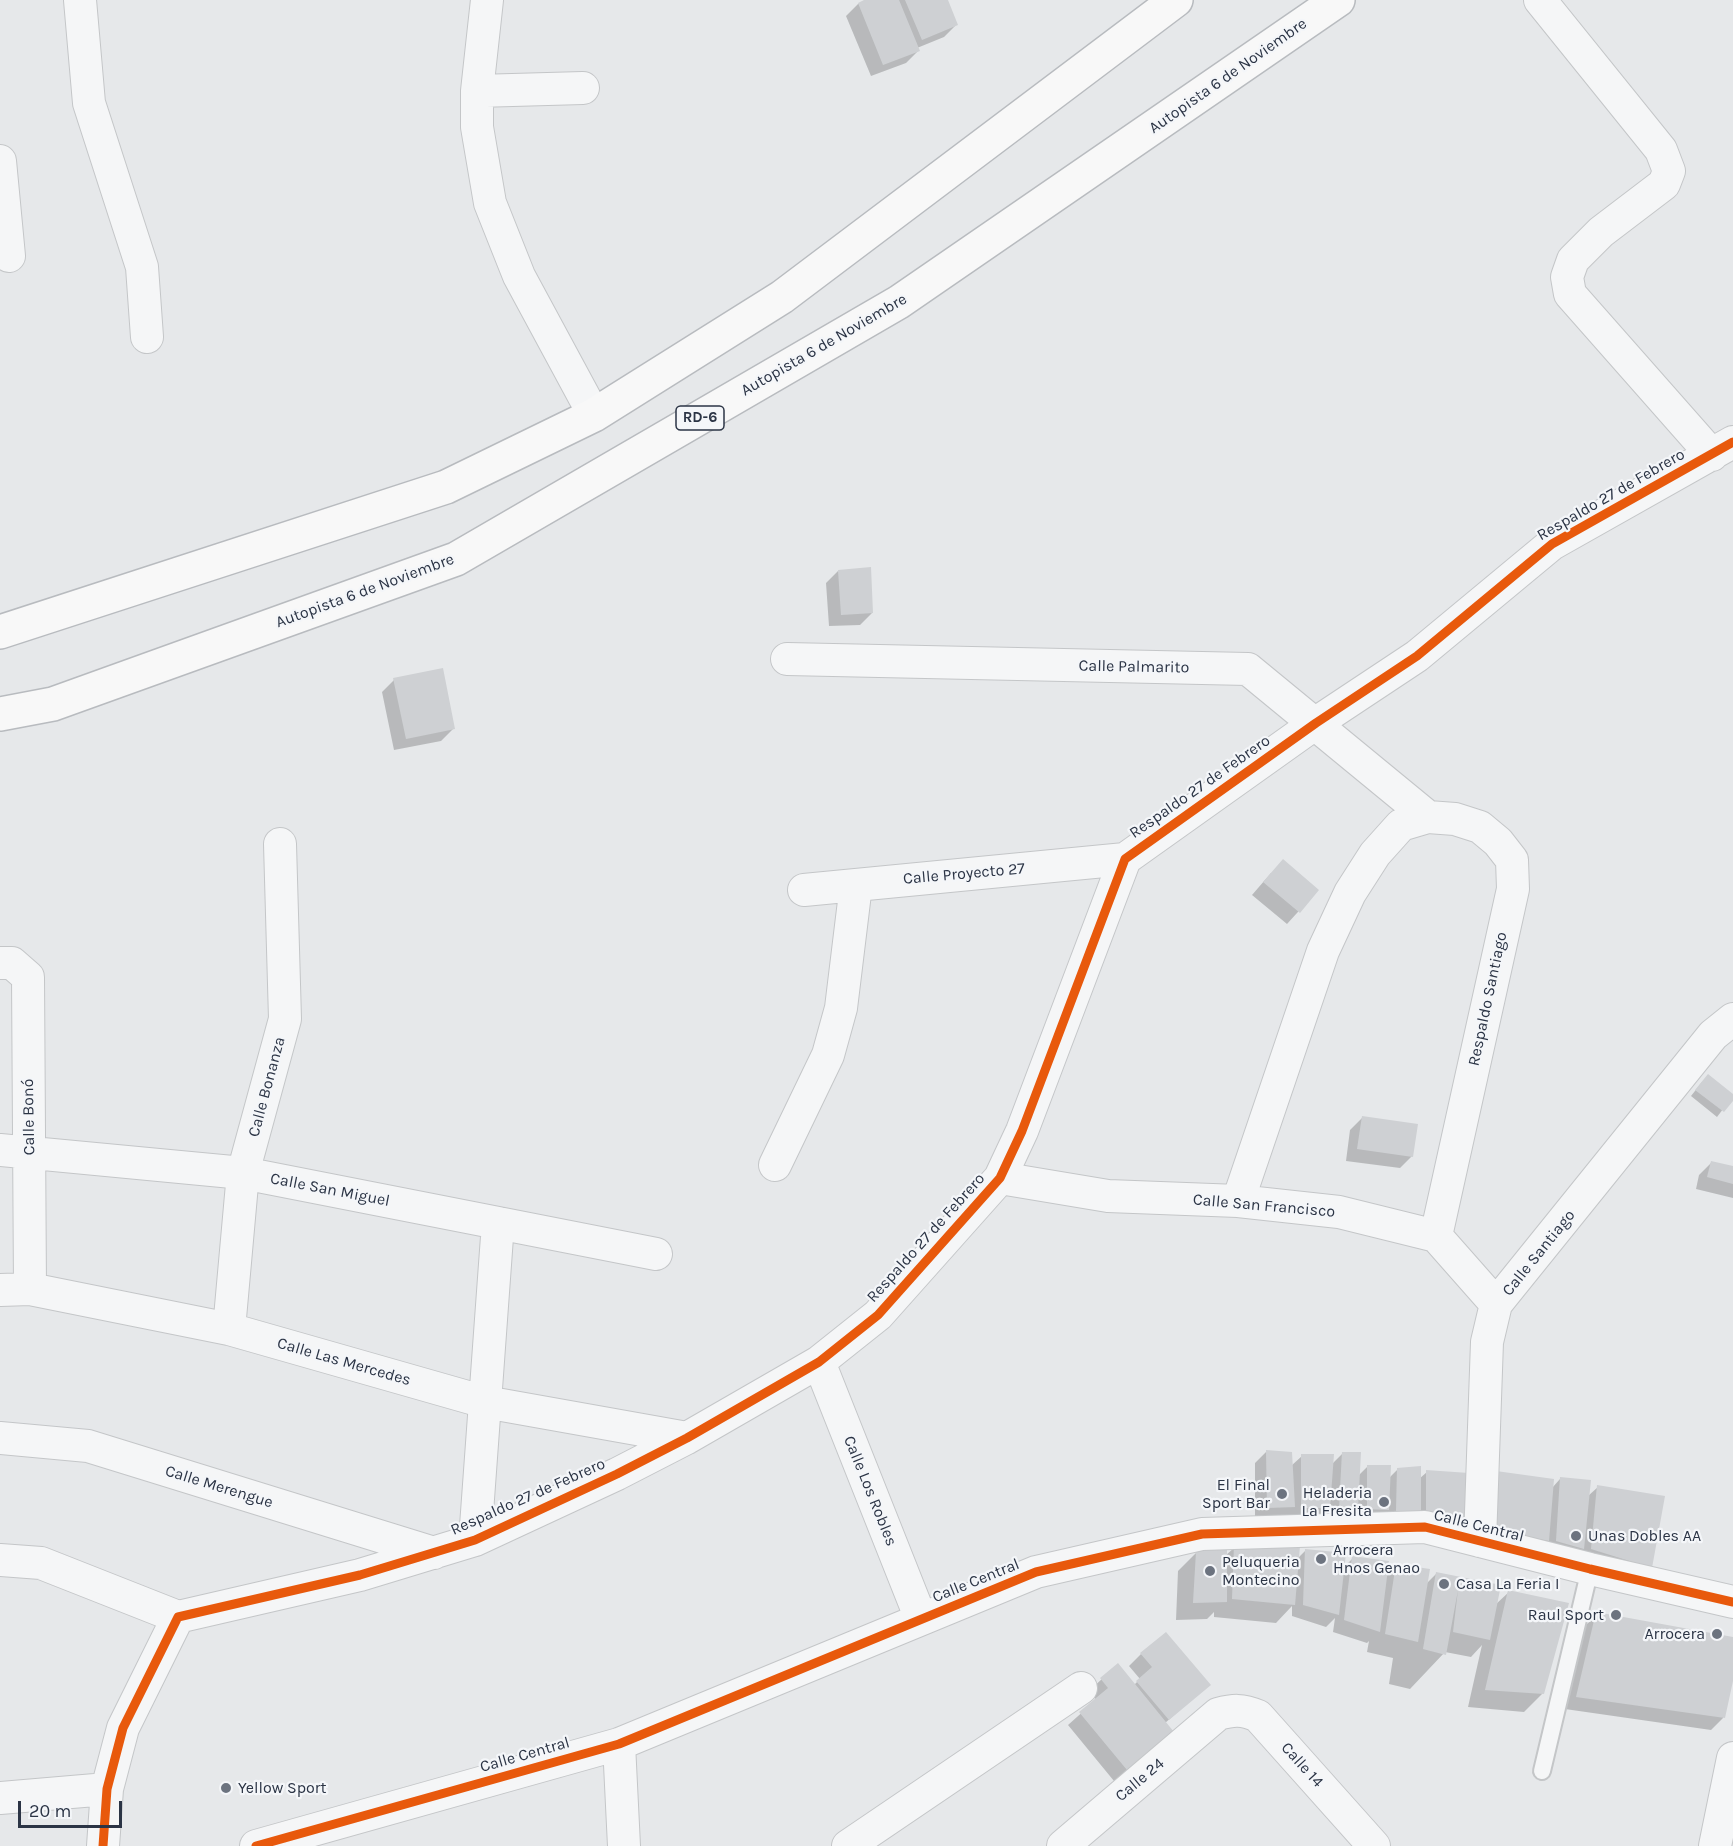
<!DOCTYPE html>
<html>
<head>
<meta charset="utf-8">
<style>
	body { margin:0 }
	#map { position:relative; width:1733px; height:1846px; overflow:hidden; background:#e6e8ea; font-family:Karla,sans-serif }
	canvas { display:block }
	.scale { position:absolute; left:18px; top:1801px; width:104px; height:27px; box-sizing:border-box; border:3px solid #2b3445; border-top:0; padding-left:8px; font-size:18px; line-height:21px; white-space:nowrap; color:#2b3445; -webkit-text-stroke:4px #f4f6f9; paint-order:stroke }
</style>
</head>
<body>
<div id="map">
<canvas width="1733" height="1846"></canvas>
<div class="scale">20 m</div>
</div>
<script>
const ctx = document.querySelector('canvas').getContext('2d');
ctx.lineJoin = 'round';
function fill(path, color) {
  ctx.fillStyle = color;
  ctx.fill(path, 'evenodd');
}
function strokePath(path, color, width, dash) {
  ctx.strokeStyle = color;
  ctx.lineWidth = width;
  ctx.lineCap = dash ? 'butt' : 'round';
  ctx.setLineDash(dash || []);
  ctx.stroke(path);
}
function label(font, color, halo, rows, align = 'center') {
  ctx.font = font + ' Karla,sans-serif';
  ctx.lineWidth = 4.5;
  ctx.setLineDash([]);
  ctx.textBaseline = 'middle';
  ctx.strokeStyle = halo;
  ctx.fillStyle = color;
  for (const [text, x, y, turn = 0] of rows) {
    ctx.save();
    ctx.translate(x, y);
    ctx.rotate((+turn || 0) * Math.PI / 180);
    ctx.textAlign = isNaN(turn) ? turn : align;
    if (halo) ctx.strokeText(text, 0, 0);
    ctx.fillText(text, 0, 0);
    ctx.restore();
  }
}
fill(new Path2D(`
	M868,0h78l10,25 -12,12 -27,11 1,3 -12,12 -35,13 -25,-60 12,-12z
	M838,571l34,42 -12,12 -31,1 -3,-43z
	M394,680l59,49 -12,12 -47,9 -12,-58z
	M1271,873l46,18 -30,33 -35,-29z
	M1702,1082l31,14 -16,21 -26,-21z
	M1362,1118l50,38 -12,12 -54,-7 4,-31z
	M1711,1163l22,5v30l-37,-9 3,-14z
	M1267,1451l24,15 11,-10 30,8 11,-11 15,23 10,-10 21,12 9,-9 21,10 8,-7 37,48h-109l1,-11 -18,17h-16v-13l-18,18 -49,-12v-56z
	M1560,1479l28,17 10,-9 52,80 -174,-39 76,-40z
	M1235,1547l62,12 9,-9 37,18 10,-10 32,19 11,-11 30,18 10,-10 59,31 14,-13 34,101 -19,19 -56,-5 14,-62 -11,12 -26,-5 -35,37 -21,-5 4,-26 -26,-6 2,-11 -2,2 -34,-11 2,-14 -9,9 -34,-11v-10l-16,17 -62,-6v-5l-7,7 -31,1 2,-49 18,-18 29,3z
	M1597,1614l136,25v36l-10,43 -12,12 -146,-21 20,-83z
	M1141,1654l68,31 -44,38 -5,20 -46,38 -46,-56 28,-25 -7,-9 28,-26 17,20 6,-6 -11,-13z`), '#0003');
fill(new Path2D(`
	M864,0h35l21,51 -37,14 -25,-62z
	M905,0h43l10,25 -36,15z
	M871,567l2,46 -32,2 -3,-45z
	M443,668l12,61 -49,10 -13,-61z
	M1283,859l36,31 -19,23 -37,-31z
	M1708,1074l25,20v7l-9,11 -29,-22z
	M1362,1116l56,8 -5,33 -56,-8z
	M1711,1161l22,5v18l-26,-7z
	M1266,1450l26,2 3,55 -28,1z
	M1342,1452h19l-3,57h-19z
	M1301,1454h33l-4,54h-29z
	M1367,1465h24l-2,45 -22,-1z
	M1421,1466v45h-25l1,-43z
	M1426,1470l43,3 -4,48 -39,-7z
	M1496,1471l58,8 -5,62 -44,-9 -18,-17z
	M1560,1477l31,3 -7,69 -28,-8z
	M1597,1485l68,11 -13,72 -61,-19z
	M1227,1545v57l-34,1 3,-51z
	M1234,1545l66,1 -5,59 -63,-6z
	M1305,1549l41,4 -7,62 -36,-10z
	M1352,1556l37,5 -9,71 -36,-12z
	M1396,1564l34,5 -12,73 -33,-8z
	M1436,1572l65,13 -11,55 -37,-8 5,-42 -12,65 -23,-6z
	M1508,1590l61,13 -25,91 -59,-4z
	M1596,1612l137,25v44l-8,37 -149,-21z
	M1166,1632l45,53 -42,35 -33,-39 16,-14 -12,-14z
	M1118,1663l56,69 -47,38 -48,-58 29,-24 -8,-10z`), '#ced0d3');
const service = new Path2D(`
	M1542,1771l48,-202`);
const minor = new Path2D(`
	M80,0l9,103 53,164 5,70
	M487,0l-10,91v36l13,76 29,73 75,139
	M1540,0l121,150 8,21 -5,13 -63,48 -28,28 -6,17 3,17 142,161
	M477,91l106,-3
	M0,161l9,95
	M787,659l461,10 180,148
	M804,890l321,-31
	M0,963h12l16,14 2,312
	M0,1150l243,23 413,81
	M775,1165l53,-110 13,-47 15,-123
	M1000,1178l108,18 130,5 101,11 97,24 60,68
	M1238,1201l85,-250 27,-58 25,-39 26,-29 27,-8 27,2 25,8 18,15 14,18 1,29 -77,347
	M0,1290l30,-1 199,40 256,73 202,36
	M229,1329l14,-156 42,-154 -5,-175
	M819,1362l102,257
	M0,1438l88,8 346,107
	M475,1540l23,-317
	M1480,1541l7,-199 9,-38 217,-269 20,-16
	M0,1560l41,3 137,54
	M619,1744l5,102
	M0,1798l107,-9
	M103,1846l4,-57 16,-61 55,-111 182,-42 115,-35 142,-66 70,-36 132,-76 59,-47 122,-137 22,-47 103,-272 191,-136 101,-67 135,-112 181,-102
	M256,1846l363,-102 417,-172 166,-38 223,-7 165,42 143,33
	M848,1846l233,-158
	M1063,1846l155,-132c15,-4 24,-5 40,2l116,130
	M1715,1846l18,-88`);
const motorway = new Path2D(`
	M0,632l446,-145 148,-72 188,-118 394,-297
	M0,714l53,-10 403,-145 443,-257 439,-302`);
strokePath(service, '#c4c6c8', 20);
strokePath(minor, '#c4c6c8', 34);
strokePath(motorway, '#b8bbbf', 36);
strokePath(service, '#f5f6f7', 16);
strokePath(minor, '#f5f6f7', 32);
strokePath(motorway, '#f8f8f8', 33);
strokePath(new Path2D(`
	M103,1846l4,-57 16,-61 55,-111 182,-42 115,-35 142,-66 70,-36 132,-76 59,-47 122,-137 22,-47 103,-272 191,-136 101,-67 135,-112 181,-102
	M256,1846l363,-102 417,-172 166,-38 223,-7 165,42 143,33`), '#e8590c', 9);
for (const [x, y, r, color] of [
	[1282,1494,6,"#6c737f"],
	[1384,1502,6,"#6c737f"],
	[1576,1536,6,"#6c737f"],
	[1321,1559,6,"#6c737f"],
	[1210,1571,6,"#6c737f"],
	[1444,1584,6,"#6c737f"],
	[1616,1615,6,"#6c737f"],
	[1717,1634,6,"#6c737f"],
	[226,1788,6,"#6c737f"]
]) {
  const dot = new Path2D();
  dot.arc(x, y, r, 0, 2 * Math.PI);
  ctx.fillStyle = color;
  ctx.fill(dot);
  strokePath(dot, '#f4f6f9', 2);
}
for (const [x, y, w] of [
	[700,418,48]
]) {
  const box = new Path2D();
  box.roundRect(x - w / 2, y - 12, w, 24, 4.5);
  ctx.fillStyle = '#f4f6f9';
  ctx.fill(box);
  strokePath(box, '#2b3445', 1.5);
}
label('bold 15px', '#2b3445', null, [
	["RD-6",700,418]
]);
label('16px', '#2b3445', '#f4f6f9', [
	["Autopista 6 de Noviembre",1228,76,-35],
	["Autopista 6 de Noviembre",824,345,-30],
	["Respaldo 27 de Febrero",1611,495,-30],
	["Autopista 6 de Noviembre",365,591,-20],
	["Calle Palmarito",1134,667,1],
	["Respaldo 27 de Febrero",1200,787,-35],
	["Calle Proyecto 27",964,874,-5],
	["Respaldo Santiago",1488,999,-78],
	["Calle Bonanza",267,1087,-75],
	["Calle Bonó",29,1117,-91],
	["Calle San Miguel",330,1190,11],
	["Calle San Francisco",1264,1206,5],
	["Respaldo 27 de Febrero",926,1238,-48],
	["Calle Santiago",1539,1253,-51],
	["Calle Las Mercedes",344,1362,16],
	["Calle Merengue",219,1487,17],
	["Calle Los Robles",870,1491,68],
	["Respaldo 27 de Febrero",528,1497,-24],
	["Calle Central",1479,1526,14],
	["Calle Central",976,1581,-22],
	["Calle Central",525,1755,-16],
	["Calle 14",1302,1765,48],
	["Calle 24",1140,1780,-40]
]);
label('16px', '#2b3445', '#f4f6f9', [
	["El Final",1270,1485,"right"],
	["Sport Bar",1270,1503,"right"],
	["Heladeria",1372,1493,"right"],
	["La Fresita",1372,1511,"right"],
	["Unas Dobles AA",1588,1536],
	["Arrocera",1333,1550],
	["Hnos Genao",1333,1568],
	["Peluqueria",1222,1562],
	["Montecino",1222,1580],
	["Casa La Feria I",1456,1584],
	["Raul Sport",1604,1615,"right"],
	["Arrocera",1705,1634,"right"],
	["Yellow Sport",238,1788]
], 'left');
</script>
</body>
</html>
